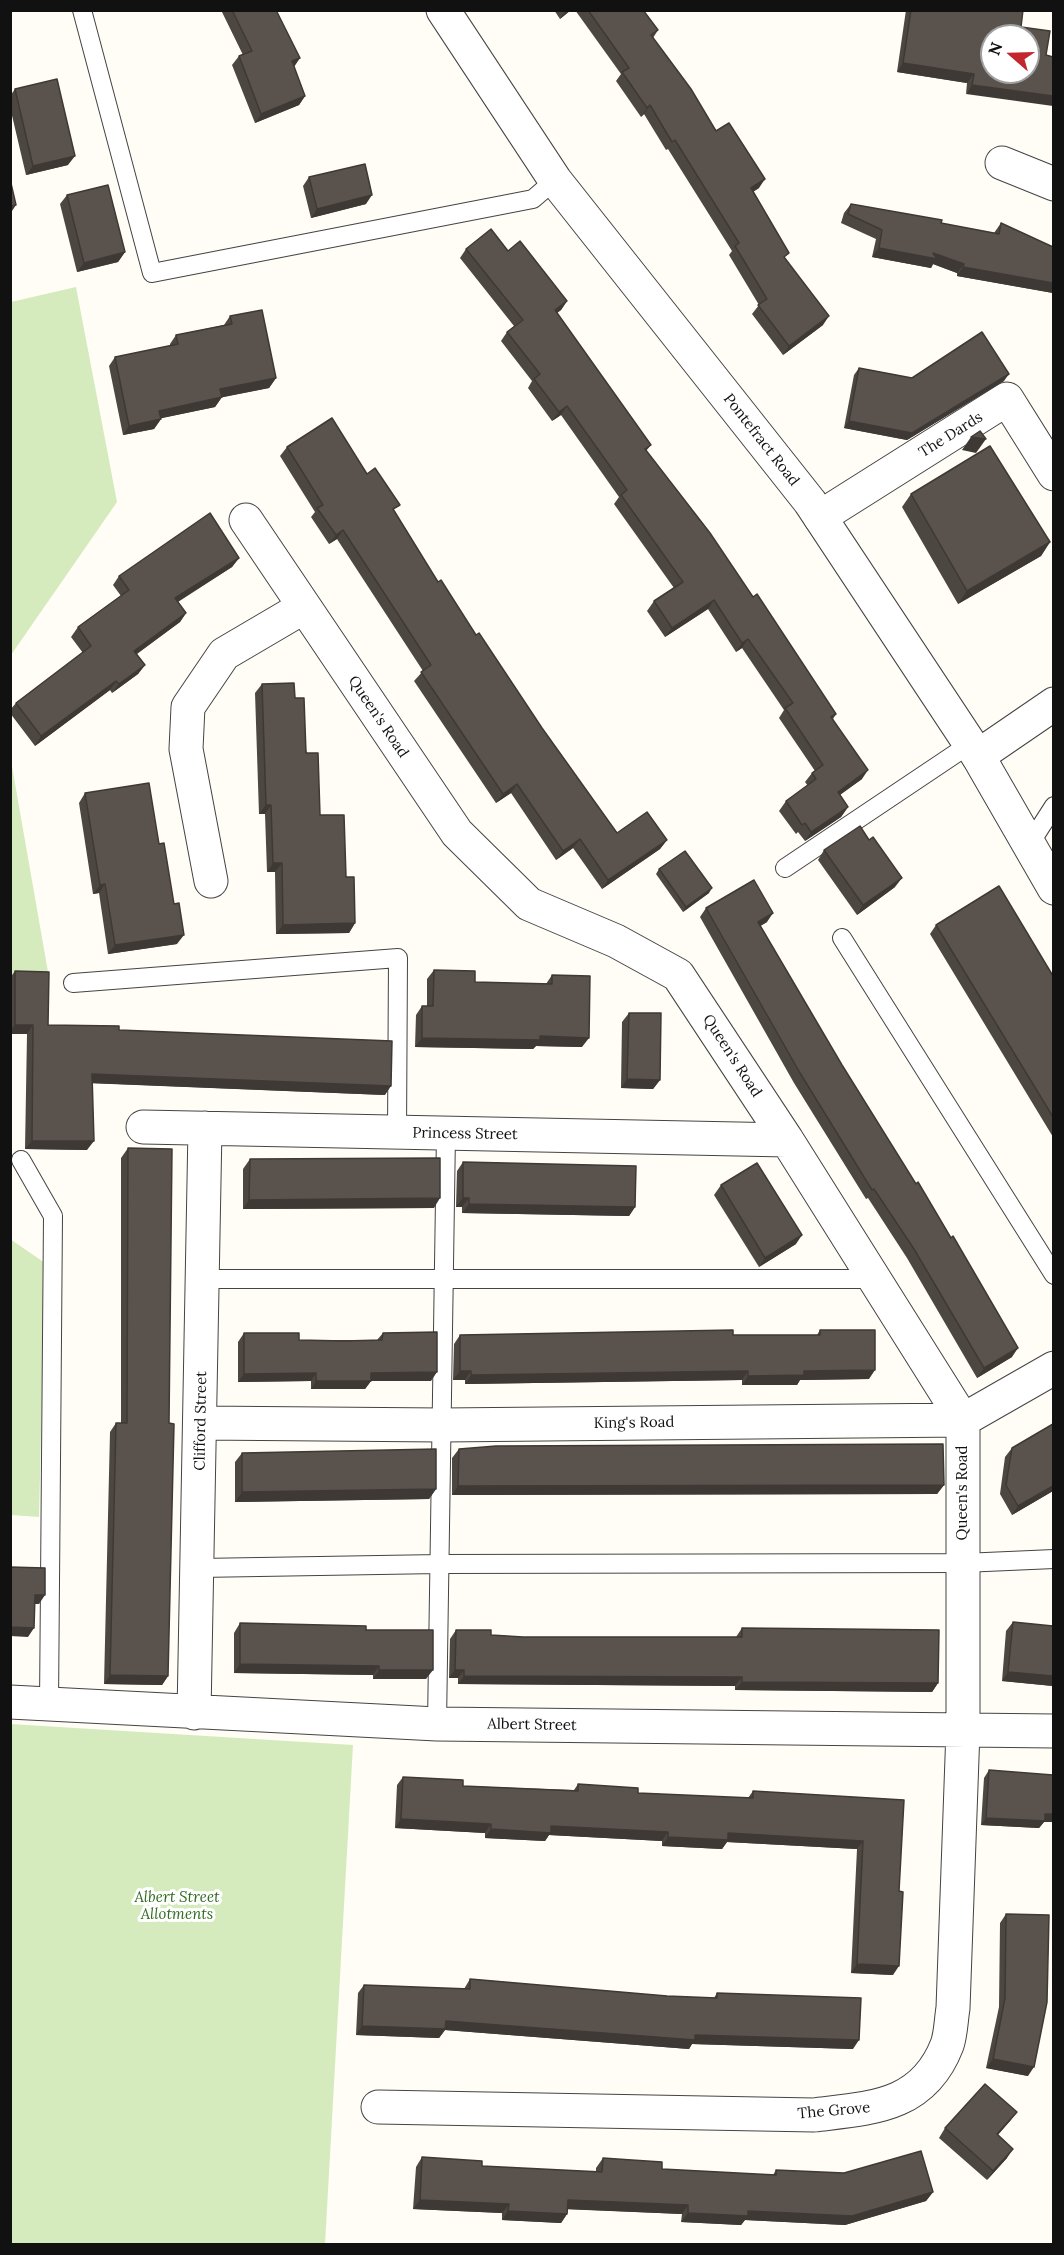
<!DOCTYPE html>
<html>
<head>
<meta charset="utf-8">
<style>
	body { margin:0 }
	#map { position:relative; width:1064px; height:2255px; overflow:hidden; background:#fffdf5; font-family:Lora,serif }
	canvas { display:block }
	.frame { position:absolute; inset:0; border:12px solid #111; pointer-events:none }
	.north { position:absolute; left:980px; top:24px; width:60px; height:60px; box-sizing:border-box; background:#fff; border:2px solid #a0a0a0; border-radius:50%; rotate:290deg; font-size:16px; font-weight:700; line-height:24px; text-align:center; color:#111 }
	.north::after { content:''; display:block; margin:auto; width:21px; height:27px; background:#c4262e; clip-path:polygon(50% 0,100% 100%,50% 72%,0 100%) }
</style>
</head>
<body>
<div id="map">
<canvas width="1064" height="2255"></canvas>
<div class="frame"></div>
<div class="north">N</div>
</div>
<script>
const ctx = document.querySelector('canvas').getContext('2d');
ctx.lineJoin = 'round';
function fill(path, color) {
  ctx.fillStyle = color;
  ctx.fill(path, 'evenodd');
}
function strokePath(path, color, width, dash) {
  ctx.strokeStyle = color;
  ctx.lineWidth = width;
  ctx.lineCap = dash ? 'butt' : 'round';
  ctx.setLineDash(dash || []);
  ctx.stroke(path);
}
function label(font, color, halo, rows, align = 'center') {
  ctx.font = font + ' Lora,serif';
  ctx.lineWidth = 6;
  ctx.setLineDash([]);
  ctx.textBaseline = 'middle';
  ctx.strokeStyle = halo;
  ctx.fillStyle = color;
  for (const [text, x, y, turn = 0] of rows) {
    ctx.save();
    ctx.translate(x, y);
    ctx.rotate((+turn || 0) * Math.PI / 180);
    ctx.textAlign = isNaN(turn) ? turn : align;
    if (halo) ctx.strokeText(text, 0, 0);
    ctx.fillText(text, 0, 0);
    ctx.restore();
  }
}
fill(new Path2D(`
	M76,287l41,215 -106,153v-353z
	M10,755l38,217 -37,5h-1z
	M10,1239l35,24 -6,254 -28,-2z
	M10,1724l343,21 -28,499h-314z`), '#d5ebbd');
const service = new Path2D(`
	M82,10l70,263 381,-74 22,-19
	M1029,845l25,-39
	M785,868l185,-124
	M842,938l212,337
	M73,983l325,-25 -1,175
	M21,1160l32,56 -4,488
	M202,1279h672
	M199,1568l240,-4 524,-1 91,-4
	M437,1724l9,-591`);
const minor = new Path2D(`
	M1002,163l52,21
	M820,517l187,-118 47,75
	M246,520l211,313 72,71 87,37 62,34 109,165 176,280v310l-10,278c-2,12 -2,26 -6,37 -24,62 -75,63 -133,70l-436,-8
	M978,756l76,-52
	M211,881l-25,-132 2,-42 36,-53 80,-47
	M143,1127l644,13
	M201,1423l241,2 521,-5 91,-52
	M10,1702l427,22 617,7
	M194,1713l11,-585`);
const tertiary = new Path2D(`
	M443,10l112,170 255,322 168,254 76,132`);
strokePath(service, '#444', 20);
strokePath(minor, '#444', 35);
strokePath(tertiary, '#444', 35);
strokePath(service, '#fff', 18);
strokePath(minor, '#fff', 33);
strokePath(tertiary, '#fff', 33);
fill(new Path2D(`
	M221,10h55l18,57 11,29 -6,9 -44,18 -23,-58 7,-9 4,-1z
	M554,10h17l-11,9z
	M575,10h68l15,20 -5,8 63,93 43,57 -6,4 32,67 38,66 -40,30 -31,-41 7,-9 -30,-50 3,-4 -64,-102 -2,1 -22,-36 -3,3 -25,-36 5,-7z
	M906,10h117l-2,17 -55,67 1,-11 -70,-11z
	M15,89l53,76 -42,10 -16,-68v-11z
	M309,177l57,27 -55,14 -8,-32z
	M67,195l58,57 -7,10 -41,10 -17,-68z
	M851,204l90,19 53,10 7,-10 52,24v46l-96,-17v-3l-24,-9 -2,4 -59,-11 4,-18 -35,-16 3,-10z
	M466,249l42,2 59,50 -6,9 -4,3 94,132 -5,6 107,146 83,117 -3,5 29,60 -22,16 8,12 -7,10 -36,24 -7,-9 -2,2 -17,-23 7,-10 22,-15 -3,-4 7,-9 3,-2 -36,-53 5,-8 -42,-62 -6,4 -28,-43 -43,28 -18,-26 7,-10 20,-13 -60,-84 5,-7 -58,-82 -9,6 -24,-33 4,-7 -31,-40 6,-9 7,-6 -54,-68z
	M230,316l46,62 -7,10 -47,9 -7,10 -54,11v1l-7,10 -31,6 -14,-69 6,-9 55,-11v-2l6,-9 48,-10z
	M859,368l53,10 92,3 -97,59 -63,-12 10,-53z
	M287,447l80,27 28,38 43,70 179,251 50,7 -7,9 -58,40 -29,-41 -17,12 -45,-67 -15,10 -82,-122 9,-10 -86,-132 -8,5 -18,-27 4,-5 -35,-56z
	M911,494l139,48 -9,14 -83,48 -56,-97z
	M239,558l-7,9 -54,35 8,11 -6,9 -43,32 8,11 -7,9 -26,19 -2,-3 -75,56 -25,-33v-3l6,-7 67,-50 -12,-16 7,-10 43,-31 -8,-11 6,-9z
	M262,684l33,14 25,117 26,62 9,46 -6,10 -73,1 -1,-62h-8l-2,-58h-6l-4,-121z
	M85,793l74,51 18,100 -69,10 -9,-61 -6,1 -14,-91z
	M869,840l26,47 -38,28 -39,-55 6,-10z
	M659,869l50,24 -26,19 -27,-38z
	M706,908l61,14 -7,4 252,431 -35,21 -70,-120 -39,-60 -2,1 -72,-116 -94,-166z
	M936,925l117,51v161l-123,-203z
	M434,970l41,12 71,2 6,-9 30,72 -46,-1 -3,3 -118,-2 1,-32 6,-9h5v-27z
	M15,971l33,54 71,5 266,65 -293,-12 -5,67 -62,-1 2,-115h-17v-56z
	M629,1013l31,67 -7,9 -32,-1 1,-66z
	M128,1148l41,275 -1,253 -6,9 -58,-1 6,-252 6,-9h5v-265z
	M250,1159l184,49 -191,1v-40z
	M463,1162l172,45 -6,9 -167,-3v-6h-6l1,-36z
	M721,1185l75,59 -37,23 -45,-72z
	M820,1330l49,49 -69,1 -3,5h-55v-5l-277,4v-4h-12l1,-36 6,-9h357z
	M244,1333l55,7h78l6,-7 48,48h-60l-6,8h-54v-8l-73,1v-40z
	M1012,1448l41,43 -41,24 -12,-21 5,-37z
	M459,1449l485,36 -7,9 -485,1v-37z
	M242,1453l194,36 -7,10 -194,3v-40z
	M1013,1622l40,4v60l-51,-5 4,-50z
	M240,1623l126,7 60,49h-53v-4l-139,-2v-40z
	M742,1628l196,55 -6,9 -197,-2v-4l-277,-2v-6h-9l1,-39 6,-9 35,5 32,2h213z
	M989,1770l55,52 -5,6 -58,-3 3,-47z
	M403,1777l60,9 111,4 4,-6 60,9 110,5 5,-7 151,9 -11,175 -42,-2 6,-124 -130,-7 -5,7 -60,-3v-5l-113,-6 -4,6 -60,-3v-5l-90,-5 2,-43z
	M1006,1914l22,162 -42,-8 13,-61 1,-84z
	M470,1979l197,17 47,2 3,-5 136,56 -161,-5 -3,5 -244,-19 -6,8 -83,-3 2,-42 6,-8 100,4z
	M1017,2112l-7,9 -12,14 9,23 -20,22 -48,-42 6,-10z
	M422,2157l60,9 114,6v-4l7,-10 59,11 111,6 3,-5 157,22 -7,9 -81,24 -100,-5 -4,5 -60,-3 1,-8 -114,-5 -1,5 -6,9 -59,-3v-7l-89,-4 3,-42z`), '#4d4742');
fill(new Path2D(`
	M566,10h5l-11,9z
	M300,58l-6,9 -2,-6z
	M903,63l71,11 -7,9 -70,-11z
	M972,85l81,11v10l-87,-12z
	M305,96l-6,9 -44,18 6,-9z
	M650,105l-6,9 -3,3 6,-9z
	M75,156l-7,9 -42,10 7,-9z
	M765,179l-6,9 -15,9 7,-9z
	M372,195l-6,9 -55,14 6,-9z
	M16,205l-6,9v-8z
	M879,248l54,5 31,11 -7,9 -24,-9 -2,4 -59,-11z
	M125,252l-7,10 -41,10 7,-9z
	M963,267l90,16v10l-96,-17z
	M567,301l-6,9 -12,9 6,-9z
	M829,316l-6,9 -40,30 6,-9z
	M1009,374l-5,7 -97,59 -63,-12 5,-7z
	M276,378l-7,10 -55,11 6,-10z
	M222,397l-7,10 -62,13 6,-9z
	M567,406l-6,9 -9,6 7,-9z
	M161,419l-7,10 -31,6 6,-9z
	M971,437l15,2 -10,14 -14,-3z
	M343,530l-6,9 -8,5 7,-9z
	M1050,542l-9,14 -83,48 9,-13z
	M239,558l-7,9 -63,40 6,-9z
	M714,600l-6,9 -43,28 7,-9z
	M186,613l-6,9 -52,38 6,-9z
	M748,639l-6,9 -6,4 6,-9z
	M145,665l-7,9 -26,19 7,-9z
	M116,681l-6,9 -75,56 6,-10z
	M868,770l-6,9 -31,22 7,-9z
	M517,784l-6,9 -15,10 7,-9z
	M266,805h5l-6,9h-6z
	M848,807l-7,10 -36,24 6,-9z
	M580,839l-7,9 -17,12 7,-9z
	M667,840l-7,9 -58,40 6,-9z
	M273,863h9l-7,9h-8z
	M902,878l-7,9 -38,28 6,-10z
	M105,884l-6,9 -6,1 7,-9z
	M712,888l-3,5 -26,19 3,-5z
	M773,913l-6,9 -15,9 6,-9z
	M355,923l-6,10 -73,1 7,-9z
	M184,935l-7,9 -69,10 7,-9z
	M15,1025h18l-6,9h-17v-3z
	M540,1036l49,2 -7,9 -46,-1 -3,3 -118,-2 7,-9z
	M92,1074l299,12 -6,9 -299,-12z
	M627,1079l33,1 -7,9 -32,-1z
	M32,1141h62l-7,9 -62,-1z
	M440,1198l-6,10 -191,1 6,-9z
	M463,1198h6l-7,9h-6z
	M469,1204l166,3 -6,9 -167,-3z
	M802,1235l-6,9 -37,23 6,-9z
	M1018,1348l-6,9 -35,21 7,-10z
	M875,1370l-6,9 -69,1 -3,5h-55l6,-9 56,-5z
	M460,1371h11l-6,9h-12z
	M748,1371l-6,9 -277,4 6,-9z
	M437,1372l-6,9h-60l-6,8h-54l5,-8 55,-8z
	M316,1373l-5,8 -73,1 6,-8z
	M944,1485l-7,9 -485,1 6,-9z
	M1053,1486v5l-41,24 6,-9z
	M436,1489l-7,10 -194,3 7,-10z
	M35,1595h10l-6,9h-10z
	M10,1627l24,1 -6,9 -18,-1z
	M240,1664l139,2 -6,9 -139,-2z
	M379,1670h54l-7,9h-53z
	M455,1670h9l-6,8h-9z
	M1008,1672l45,4v10l-51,-5z
	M110,1675l58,1 -6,9 -58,-1z
	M464,1676l278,1 -7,9 -277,-2z
	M742,1682l196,1 -6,9 -197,-2z
	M1045,1814h8v8h-9l-5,6 -58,-3 5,-7z
	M401,1819l90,5 -6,9 -90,-5z
	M551,1826l117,6 -6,9 -113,-6 -4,6 -60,-3 6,-9z
	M728,1833l135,8 -6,8 -130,-7 -5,7 -60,-3 6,-9z
	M857,1964l42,2 -6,9 -42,-2z
	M446,2021l249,14 164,5 -6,9 -161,-5 -3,5 -244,-19 -6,8 -83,-3 6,-9z
	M993,2059l41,8 -6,9 -42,-8z
	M1017,2112l-7,9 -20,22 7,-9z
	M1013,2149l-6,9 -20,22 6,-9z
	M933,2192l-7,9 -81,24 -100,-5 -4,5 -60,-3 7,-9 60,-2z
	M420,2200l89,4 -7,9 -89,-4z
	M568,2200l120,5 -6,9 -120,-5z
	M508,2211l59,3 -6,9 -59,-3z`), '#3f3936');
const building = new Path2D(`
	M232,10h44l24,48 -8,3 13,35 -44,18 -22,-58 13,-5z
	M588,10h55l15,20 -7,5 40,54 25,42 13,-8 36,56 -14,9 38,65 -5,4 45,59 -40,30 -31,-41 9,-6 -32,-53 4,-3 -64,-103 -3,2 -22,-37 -3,3 -25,-36 7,-4z
	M911,10h112l-2,17 29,4 -4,24 7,2v39l-81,-11 2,-11 -71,-11zM992,36h36v36h-36z
	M57,79l18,77 -42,10 -18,-77z
	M365,164l7,31 -55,14 -8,-32z
	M10,179l6,26 -6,1z
	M108,185l17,67 -41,11 -17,-68z
	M851,204l91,16 -1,3 58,11 2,-11 52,24v36l-90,-16 1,-3 -31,-11 4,6 -58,-11 3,-18 -34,-16z
	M491,229l17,22 12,-10 47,60 -12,9 96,135 -6,4 65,84 43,64 4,-3 79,120 -5,3 37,53 -30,22 10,15 -37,25 -6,-9 -3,2 -16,-24 30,-22 -4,-6 11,-8 -38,-57 8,-5 -45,-64 -6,4 -28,-43 -42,28 -18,-27 29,-19 -62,-87 6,-5 -60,-84 -8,6 -25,-33 6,-5 -33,-42 16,-12 -57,-71z
	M262,310l14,68 -56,11 2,8 -63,14 2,8 -32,7 -14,-69 63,-13 -2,-9 56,-11 -2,-8z
	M982,332l27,42 -97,59 -63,-12 10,-53 53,10z
	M332,418l35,56 8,-6 25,37 -7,4 45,73 3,-2 35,55 3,-2 63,95 75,105 30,-21 20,28 -59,40 -28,-41 -17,12 -46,-67 -14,10 -82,-122 10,-7 -88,-135 -7,5 -19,-27 6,-3 -36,-58z
	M980,431l6,8 -15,-2z
	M990,446l60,96 -83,49 -56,-97z
	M210,513l29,45 -64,40 11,15 -52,38 11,14 -26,19 -3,-3 -75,55 -25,-33 75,-57 -13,-19 51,-37 -10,-14z
	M294,683l1,15h9l2,55h12l2,62h24l2,62h8l1,46 -72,2 -1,-62h-9l-2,-58h-5l-4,-121z
	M149,783l10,61 5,-1 10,61 5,-1 5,32 -69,10 -10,-61 -5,1 -15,-92z
	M860,826l9,14 4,-3 29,41 -39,27 -39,-55z
	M685,851l27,37 -26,19 -27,-38z
	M754,880l19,33 -15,9 84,143 74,119 2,-2 33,56 2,-2 65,112 -34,20 -70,-119 -40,-60 -2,1 -72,-117 -94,-165z
	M999,886l54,90v141l-117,-192z
	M434,970l41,1v11l77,2v-9l38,1 -1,62 -49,-2v4l-118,-2v-32h11z
	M15,971l34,1 -1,53 71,1v4l273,11 -1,45 -299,-12 2,67h-62l1,-116h-18z
	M629,1013h32l-1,67 -33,-1z
	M128,1148l44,1 -3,274 5,1 -6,252 -58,-1 6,-252h11z
	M440,1158v40l-191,2 1,-41z
	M463,1162l173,4 -1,41 -166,-3v-6h-6z
	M757,1163l45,72 -37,23 -44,-73z
	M733,1330v5h87v-5h55v40l-71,1v4l-56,1v-5l-277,4v-4h-11v-36z
	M437,1332v40l-66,1v8h-55v-8l-72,1v-41h55v7l45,1 38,-1 1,-7z
	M1053,1424v62l-35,20 -12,-21 6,-37z
	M943,1444l1,41 -486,1 1,-37 37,-3z
	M436,1449v40l-194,3v-39z
	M10,1567l35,1v27h-10l-1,33 -24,-1z
	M1013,1622l40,4v50l-45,-4z
	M240,1623l126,3v4h67v40h-54v-4l-139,-2z
	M742,1628l197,2 -1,53 -196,-1v-5l-278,-1v-6h-9l1,-40h35v5l32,2h219z
	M989,1770l64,5v39h-8v7l-59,-3z
	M403,1777l60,3v6l115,5v-7l60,4v5l115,5v-7l151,9 -5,91 4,1 -4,74 -42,-2 6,-123 -135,-8v7l-60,-3v-5l-117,-6v7l-60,-4v-5l-90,-5z
	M1006,1914l43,1 -2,87 -13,65 -41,-8 12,-61z
	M470,1979l197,17 50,2v-5l144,5 -2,42 -164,-5v5l-249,-19 -1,8 -83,-3 2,-41 106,4z
	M985,2084l32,28 -20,22 16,15 -20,22 -48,-43z
	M921,2151l12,41 -81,24 -104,-5v5l-60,-3v-8l-120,-5 -1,14 -59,-3 1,-7 -89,-4 2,-43 60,4v5l120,6 1,-14 29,2 30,2v7l114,6v-5l68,3z`);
fill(building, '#5a524d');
strokePath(building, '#3f3936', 1.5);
label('15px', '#111', '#fff', [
	["The Dards",951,435,-32],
	["Pontefract Road",761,440,52],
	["Queen's Road",378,717,56],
	["Queen's Road",732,1056,57],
	["Princess Street",465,1134,1],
	["Clifford Street",201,1421,-89],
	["King's Road",634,1423,-1],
	["Queen's Road",963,1493,-90],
	["Albert Street",532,1725,1],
	["The Grove",834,2111,-5]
]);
label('italic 15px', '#2f6b1f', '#fff', [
	["Albert Street",177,1898],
	["Allotments",177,1915]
]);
</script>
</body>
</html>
